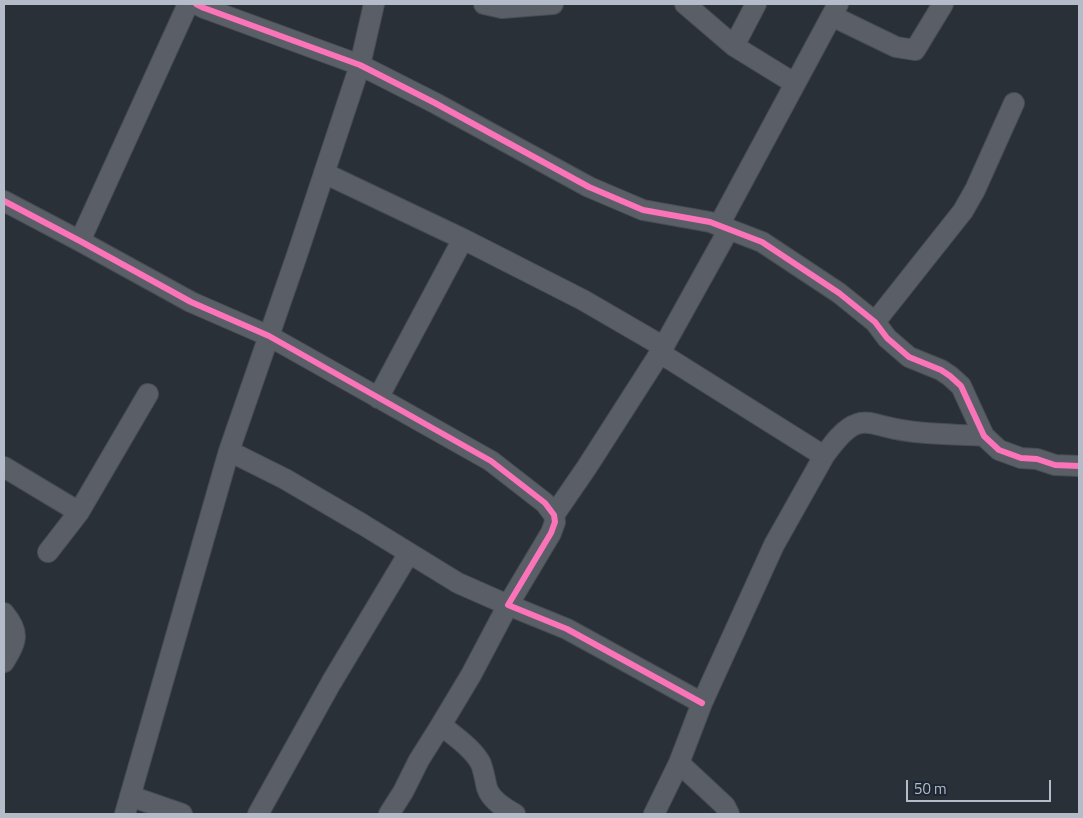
<!DOCTYPE html>
<html>
<head>
<meta charset="utf-8">
<style>
	body { margin:0 }
	#map { position:relative; width:1083px; height:818px; overflow:hidden; background:#2a3038; font-family:"Titillium Web",sans-serif }
	canvas { display:block }
	.frame { position:absolute; inset:0; border:5px solid #b4bcc9; pointer-events:none }
	.scale { position:absolute; left:906px; top:780px; width:145px; height:22px; box-sizing:border-box; border:2px solid #b4bcc9; border-top:0; padding-left:6px; font-size:15px; line-height:18px; white-space:nowrap; color:#b4bcc9; -webkit-text-stroke:4px #1d2633; paint-order:stroke }
</style>
</head>
<body>
<div id="map">
<canvas width="1083" height="818"></canvas>
<div class="frame"></div>
<div class="scale">50 m</div>
</div>
<script>
const ctx = document.querySelector('canvas').getContext('2d');
ctx.lineJoin = 'round';
function strokePath(path, color, width, dash) {
  ctx.strokeStyle = color;
  ctx.lineWidth = width;
  ctx.lineCap = dash ? 'butt' : 'round';
  ctx.setLineDash(dash || []);
  ctx.stroke(path);
}
const minor = new Path2D(`
	M196,4l8,4 156,57 75,38 154,84 54,23 67,12 52,20 77,51 36,29 12,16 22,19 32,13 9,6 11,10 23,50 15,14 22,8 16,1 18,6 24,1
	M484,4l18,4 51,-4
	M685,4l49,42 60,37
	M832,16l64,31 19,3 28,-46
	M734,46l22,-42
	M324,173l139,66 120,61 81,47
	M4,201l76,40 111,61 78,34 222,125 54,42 9,12 1,7 -4,11 -43,72 59,24 135,74
	M719,225l119,-221
	M80,241l108,-237
	M875,322l88,-111 12,-21 39,-87
	M660,353l164,103c8,-11 20,-28 33,-32 10,-4 20,1 30,3 32,8 65,7 97,9
	M378,398l85,-159
	M229,451l56,28 77,45 96,59 50,22 -37,70 -30,50c13,11 33,24 40,39 3,8 4,16 6,24 4,12 17,20 28,26
	M4,467l75,45
	M554,515l33,-48 73,-114 69,-124
	M48,552l31,-40 69,-118
	M4,613c17,20 12,29 0,49
	M679,763l46,43 4,8
	M130,796l52,18
	M125,814l104,-363 68,-196 63,-190 14,-61
	M258,814l73,-131 78,-130
	M389,814l14,-22 16,-32 22,-35
	M654,814l25,-51 23,-60 72,-158 50,-89`);
strokePath(minor, '#484c53', 22);
strokePath(minor, '#5a5e66', 20);
strokePath(new Path2D(`
	M196,4l8,4 156,57 75,38 154,84 54,23 67,12 52,20 77,51 36,29 12,16 22,19 32,13 9,6 11,10 23,50 15,14 22,8 16,1 18,6 24,1
	M4,201l76,40 111,61 78,34 222,125 54,42 9,12 1,7 -4,11 -43,72 59,24 135,74`), '#fb73b8', 6);
</script>
</body>
</html>
